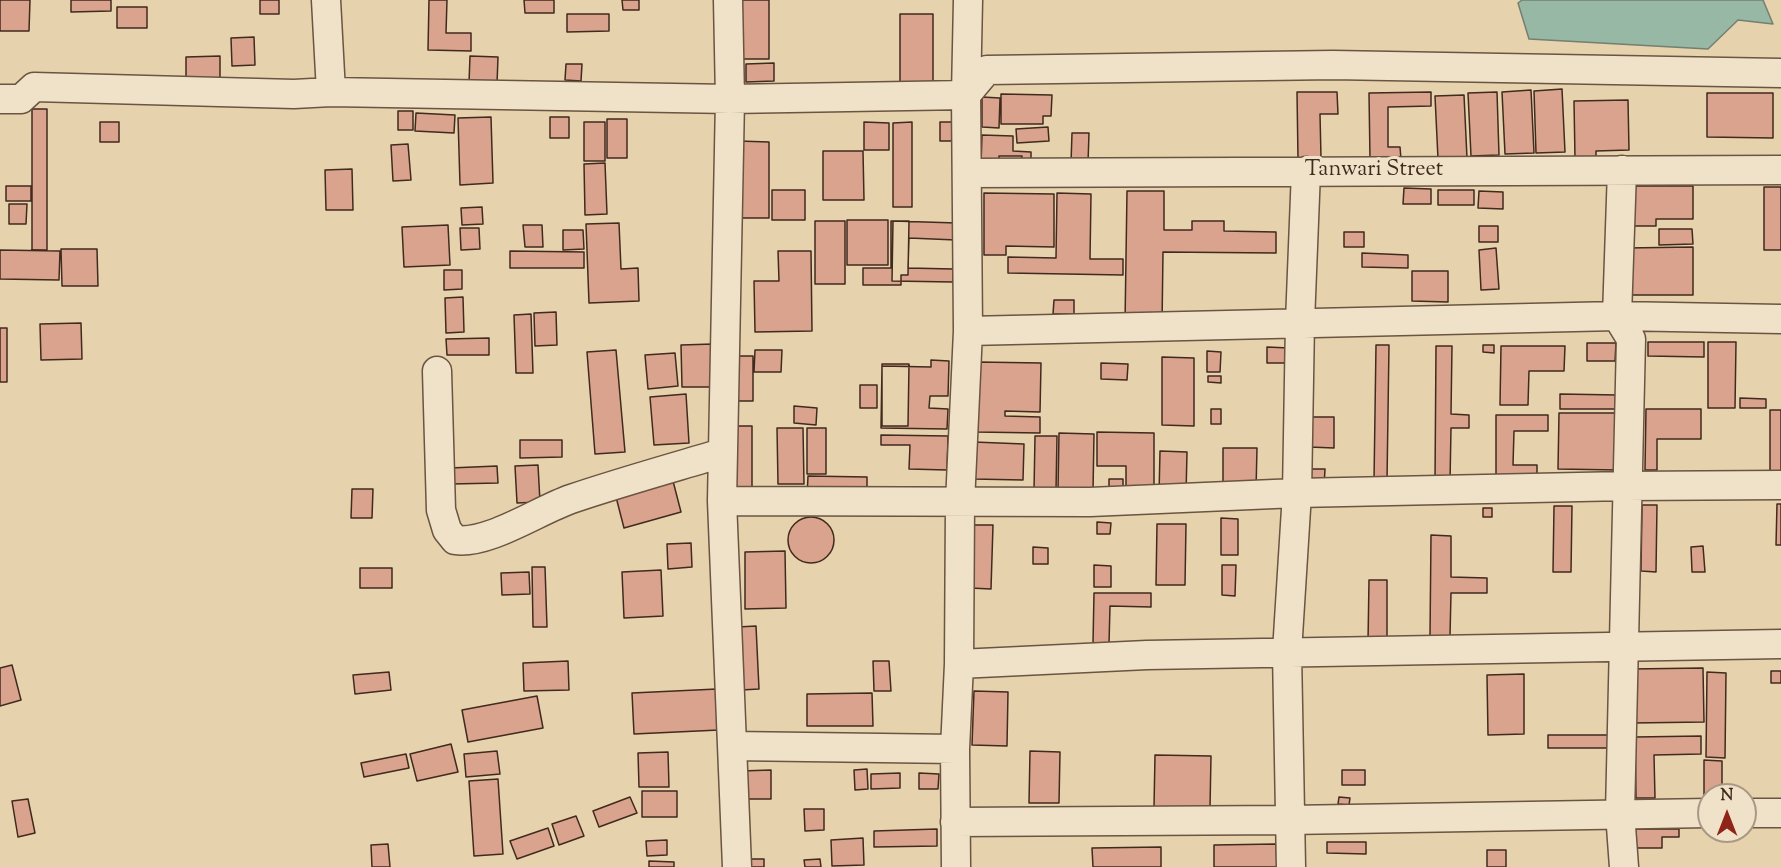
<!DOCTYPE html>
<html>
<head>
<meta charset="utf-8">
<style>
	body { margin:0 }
	#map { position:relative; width:1781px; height:867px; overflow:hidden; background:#e6d2ac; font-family:"Sorts Mill Goudy",serif }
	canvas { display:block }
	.north { position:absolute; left:1697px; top:783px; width:60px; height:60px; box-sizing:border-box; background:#efe2c9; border:2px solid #a99885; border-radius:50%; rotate:0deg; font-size:16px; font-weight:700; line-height:24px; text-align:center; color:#412a1e }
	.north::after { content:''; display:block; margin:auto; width:21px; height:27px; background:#8f2418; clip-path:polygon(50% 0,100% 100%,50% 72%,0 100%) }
</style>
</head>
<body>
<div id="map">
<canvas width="1781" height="867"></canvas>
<div class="north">N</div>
</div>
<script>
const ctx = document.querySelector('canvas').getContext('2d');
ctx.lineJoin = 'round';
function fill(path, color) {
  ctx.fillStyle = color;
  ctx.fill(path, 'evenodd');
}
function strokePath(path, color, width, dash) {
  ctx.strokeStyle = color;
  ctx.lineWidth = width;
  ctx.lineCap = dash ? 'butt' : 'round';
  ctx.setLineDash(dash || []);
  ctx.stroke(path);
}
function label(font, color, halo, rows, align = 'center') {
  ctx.font = font + ' "Sorts Mill Goudy",serif';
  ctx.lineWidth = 6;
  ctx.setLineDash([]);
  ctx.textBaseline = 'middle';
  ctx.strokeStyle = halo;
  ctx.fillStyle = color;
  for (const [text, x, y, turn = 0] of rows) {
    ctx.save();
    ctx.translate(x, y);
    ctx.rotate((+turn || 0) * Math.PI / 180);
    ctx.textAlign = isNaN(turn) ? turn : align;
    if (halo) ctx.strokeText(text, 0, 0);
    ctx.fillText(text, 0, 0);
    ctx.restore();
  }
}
const water = new Path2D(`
	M1522,0h241l10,24 -35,-4 -30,29 -179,-10 -11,-36z`);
fill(water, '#97b8a5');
strokePath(water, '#757f6f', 1.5);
const building = new Path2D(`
	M0,0h30l-1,31h-29z
	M71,0h40v11l-40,1z
	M260,0h19v14h-19z
	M429,0h18l-1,33h25v18l-43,-1z
	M524,0h30v13h-29z
	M622,0h17v10h-16z
	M739,0h30v59h-30z
	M117,7h30v21h-30z
	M567,14h42v17l-42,1z
	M900,14h33v69h-33z
	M254,37l1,28 -23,1 -1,-28z
	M220,56v23l-34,1v-23z
	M470,56l28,1 -1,27 -28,-1z
	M774,63v18l-28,1v-18z
	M566,64h16l-1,17 -16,-1z
	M1562,89l3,63 -29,1 -2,-62z
	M1531,90l3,63 -29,1 -3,-62z
	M1297,92h40l1,22h-18l1,44 -23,1z
	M1431,92v14l-43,1v40h12l1,12 -31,1 -1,-67z
	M1497,92l2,63 -28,1 -3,-63z
	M1707,93h66v45l-66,-1z
	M1001,94l51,1 -1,21h-8v8h-42z
	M1464,95l3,63 -29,1 -3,-63z
	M982,97l18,1 -1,30 -17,-1z
	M1628,100l1,50 -33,1v8h-21l-1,-58z
	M32,109h15v141h-15z
	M398,111h15v19h-15z
	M416,113l39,2 -1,18 -39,-2z
	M491,117l2,66 -33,2 -2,-67z
	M550,117h19v21h-19z
	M607,119h20v39h-20z
	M100,122h19v20h-19z
	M584,122h21v39h-21z
	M864,122l25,1v27h-25z
	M912,122v85h-19v-84z
	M940,122h19v19h-19z
	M1048,127l1,14 -32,2 -1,-14z
	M1072,133h17l-1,30h-17z
	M982,135l31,1v15l18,1v11h-10l1,-7h-23v9h-18z
	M738,141l31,1v76h-31z
	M408,144l3,36 -18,1 -2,-36z
	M823,151h40l1,49h-41z
	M605,163l2,51 -22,1 -1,-51z
	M352,169l1,41h-27l-1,-40z
	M6,186h25v15h-25z
	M1626,186h67v33h-37v7h-30z
	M1764,187h17v63h-17z
	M1404,188l27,1v15h-28z
	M772,190h33v30h-33z
	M1438,190h36v15h-36z
	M1127,191h37v39h28v-9h32v10l52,1v21l-113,-1 -1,73 -37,-1z
	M1479,191l24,1v17l-25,-1z
	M984,193l70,1v53l-48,-1v9h-22z
	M1057,193l34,1 -1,65h33v16l-115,-2v-16l48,1z
	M9,204h18l-1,20h-17z
	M482,207l1,17 -21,1 -1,-17z
	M847,220h41v45h-41z
	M815,221h30v63h-30z
	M891,221h18l-1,54h-7v10h-38v-17h28z
	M893,221l64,2 -1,17 -47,-2 -1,30 45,1v13l-61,-1z
	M619,223l2,46 17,-1 1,33 -50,2 -3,-79z
	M448,225l2,40 -46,2 -2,-40z
	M523,225h19l1,22h-18z
	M1479,226h19v16h-19z
	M460,228h19l1,21 -19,1z
	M1659,229h33l1,15 -34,1z
	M563,230h20l1,19 -21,1z
	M1344,232h20v15h-20z
	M1693,247v48h-66l-1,-47z
	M1496,248l3,41 -18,1 -2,-40z
	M61,249h36l1,37h-36z
	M0,250l60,1 -1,29 -59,-1z
	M510,251l74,1v16h-74z
	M778,251h33l1,80 -57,1 -1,-51h25z
	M1362,253l46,2v13l-46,-1z
	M444,270h18v19l-18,1z
	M1412,271h36v31l-36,-1z
	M463,297l1,35 -18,1 -1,-35z
	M1054,300h20v14h-21z
	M556,312l1,33 -22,1 -1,-33z
	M531,314l2,59h-17l-2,-58z
	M81,323l1,36 -41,1 -1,-36z
	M0,328h7v54h-7z
	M489,338v17h-42l-1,-16z
	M1648,342h56v15l-56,-1z
	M1708,342h28l-1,66h-27z
	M1587,343h29l-1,18h-28z
	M713,344l1,43h-32l-1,-42z
	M1376,345h13l-2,136h-13z
	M1483,345h11v8l-11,-1z
	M1436,346h16l-1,68 18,1v13h-18l-1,54h-15z
	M1501,346h64l-1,25h-35l-1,34h-28z
	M1267,347l22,1v15h-22z
	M616,350l9,102 -30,2 -8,-102z
	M755,350h27l-1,22h-27z
	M1207,351l14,1 -1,20h-13z
	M675,353l3,33 -30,3 -3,-34z
	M733,356h20v45h-20z
	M1162,357l32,1v68l-32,-1z
	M931,360l18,1 -1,35h-18l-1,12 19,1 -1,20 -66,-1 1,-62 49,1z
	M978,362l63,1 -1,49 -35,-1v5l35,1v16l-64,-1z
	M1101,363l27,1 -1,16 -26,-1z
	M882,364h27l-1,62h-26z
	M1208,376h13v7l-13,-1z
	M860,385h17v23h-17z
	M686,394l3,49 -35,2 -4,-48z
	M1560,394l58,1 -1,14h-57z
	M1740,398l26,1v9h-26z
	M794,406l23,2 -1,17 -22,-2z
	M1211,409h10v15h-10z
	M1646,409h55v30h-44v31h-12z
	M1770,410h11v65h-11z
	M1559,413h60l-1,57 -60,-1z
	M1496,415h52v16h-34l-1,34h24v18h-41z
	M1309,417h25v31l-25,-1z
	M734,426h18v67h-18z
	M777,428h26l1,56h-26z
	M807,428h19v46h-19z
	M1097,432l57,1v55h-28v-22h-29z
	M1059,433l35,1 -1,57 -35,-1z
	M881,435l67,1 -1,34 -38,-1 1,-24h-29z
	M1035,436h22l-1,55h-22z
	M520,440h42v17l-42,1z
	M974,442l50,2 -1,36 -50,-1z
	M1223,448h34l-1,42 -33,-1z
	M1160,451l27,1 -1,43h-27z
	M538,465l2,37 -23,1 -2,-37z
	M497,466l1,17 -47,1 -1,-16z
	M1307,469h18l-1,18 -17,-1z
	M808,476l59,1v21l-60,-1z
	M1109,479h14v19l-14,-1z
	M673,481l8,31 -57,16 -8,-31z
	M352,489h21l-1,29h-21z
	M1777,504h4v41h-5z
	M1642,505h15l-1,67 -15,-1z
	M1554,506h18l-1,66h-18z
	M1483,508h9v9h-9z
	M788 540a23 23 0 1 1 46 0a23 23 0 1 1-46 0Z
	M1221,518l17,1v36h-17z
	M1097,522l14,1 -1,11h-13z
	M1157,524h29l-1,61h-29z
	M972,525h21l-2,64 -21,-1z
	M1431,535l20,1v41l36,1v15h-36l-1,43h-20z
	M691,543l1,24 -24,2 -1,-25z
	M1703,546l2,26h-13l-1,-25z
	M1033,547l15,1v16h-15z
	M785,551l1,57 -41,1v-57z
	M1094,565l17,1v21h-17z
	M1222,565h14l-1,31 -13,-1z
	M532,567h13l2,60h-14z
	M360,568h32v20h-32z
	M661,570l2,46 -39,2 -2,-46z
	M529,572l1,22 -28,1 -1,-22z
	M1369,580h18v62h-19z
	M1094,593h57v14l-41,-1 -1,38 -16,-1z
	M756,626l3,63 -18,1 -3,-63z
	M568,661l1,29 -45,1 -1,-28z
	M873,661h16l2,30h-17z
	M12,665l9,35 -21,6v-38z
	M1703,668l1,54 -72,1 -1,-54z
	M1771,671h10v12h-10z
	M389,672l2,18 -36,4 -2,-19z
	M1707,672l19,1 -1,85 -19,-1z
	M1524,674v60l-36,1 -1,-60z
	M717,689l2,41 -85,4 -2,-41z
	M974,691l34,1 -1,54 -35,-1z
	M872,693l1,33h-66v-32z
	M537,696l6,32 -75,14 -6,-32z
	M1548,735h61v13h-61z
	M1701,736v18l-47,1 1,43h-19l-1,-61z
	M451,744l7,28 -41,9 -7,-27z
	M497,751l3,23 -34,3 -2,-23z
	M1030,751l30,1 -1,51h-30z
	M668,752l1,35h-30l-1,-34z
	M406,754l3,14 -45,9 -3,-14z
	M1155,755l56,1 -1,52 -56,-1z
	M1704,760l18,1v34h-13v7h-5z
	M867,769l1,20 -13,1 -1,-20z
	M771,770v29h-30v-28z
	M1342,770h23v15h-23z
	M900,773v15l-29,1v-15z
	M919,773l20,1 -1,15h-19z
	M498,779l5,75 -29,2 -5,-75z
	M642,791h35v26h-35z
	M630,797l7,16 -38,14 -6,-16z
	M1339,797l11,1 -1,7 -11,-1z
	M28,799l7,34 -17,4 -6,-36z
	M804,809h20v21l-19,1z
	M576,816l8,20 -25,9 -7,-21z
	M548,828l6,18 -37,13 -7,-18z
	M937,829v17l-63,1v-16z
	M1633,829h46v8h-17v11h-29z
	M863,838l1,27 -32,1 -1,-26z
	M667,840v15l-20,1 -1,-15z
	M1327,842h39v12l-39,-1z
	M388,844l2,23h-18l-1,-22z
	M1276,844l1,23h-63v-22z
	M1161,847v20h-68l-1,-19z
	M1487,850h19v17h-19z
	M744,859h20v8h-20z
	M820,859l1,8h-16l-1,-7z
	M649,861l25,1v5h-25z`);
fill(building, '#d9a38d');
strokePath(building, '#412a1e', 1.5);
const minor = new Path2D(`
	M326,0l5,92
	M728,0l2,99 -8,402 15,366
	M0,99h21l13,-12 260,7 37,-2 399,7 236,-4 21,-25 346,-5 448,8
	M1622,170l-5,146 14,23 -11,474 4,54
	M968,173l813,-3
	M968,331l649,-15 164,3
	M437,371l4,139 6,20 8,10c33,5 84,-30 116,-41 50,-17 101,-31 151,-46
	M722,501l368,1 207,-9 329,-7 155,-1
	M959,664l188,-9 634,-11
	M732,746l223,3
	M1745,813h36
	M955,822l334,-2 420,-7
	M956,867l-1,-118 4,-85 1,-161 8,-172 -2,-236 2,-95
	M1291,867l-4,-215 10,-159 3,-171 6,-151`);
strokePath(minor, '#6a5442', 31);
strokePath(minor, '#efe2c9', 28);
label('22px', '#412a1e', '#efe2c9', [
	["Tanwari Street",1374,171]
]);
</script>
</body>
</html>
